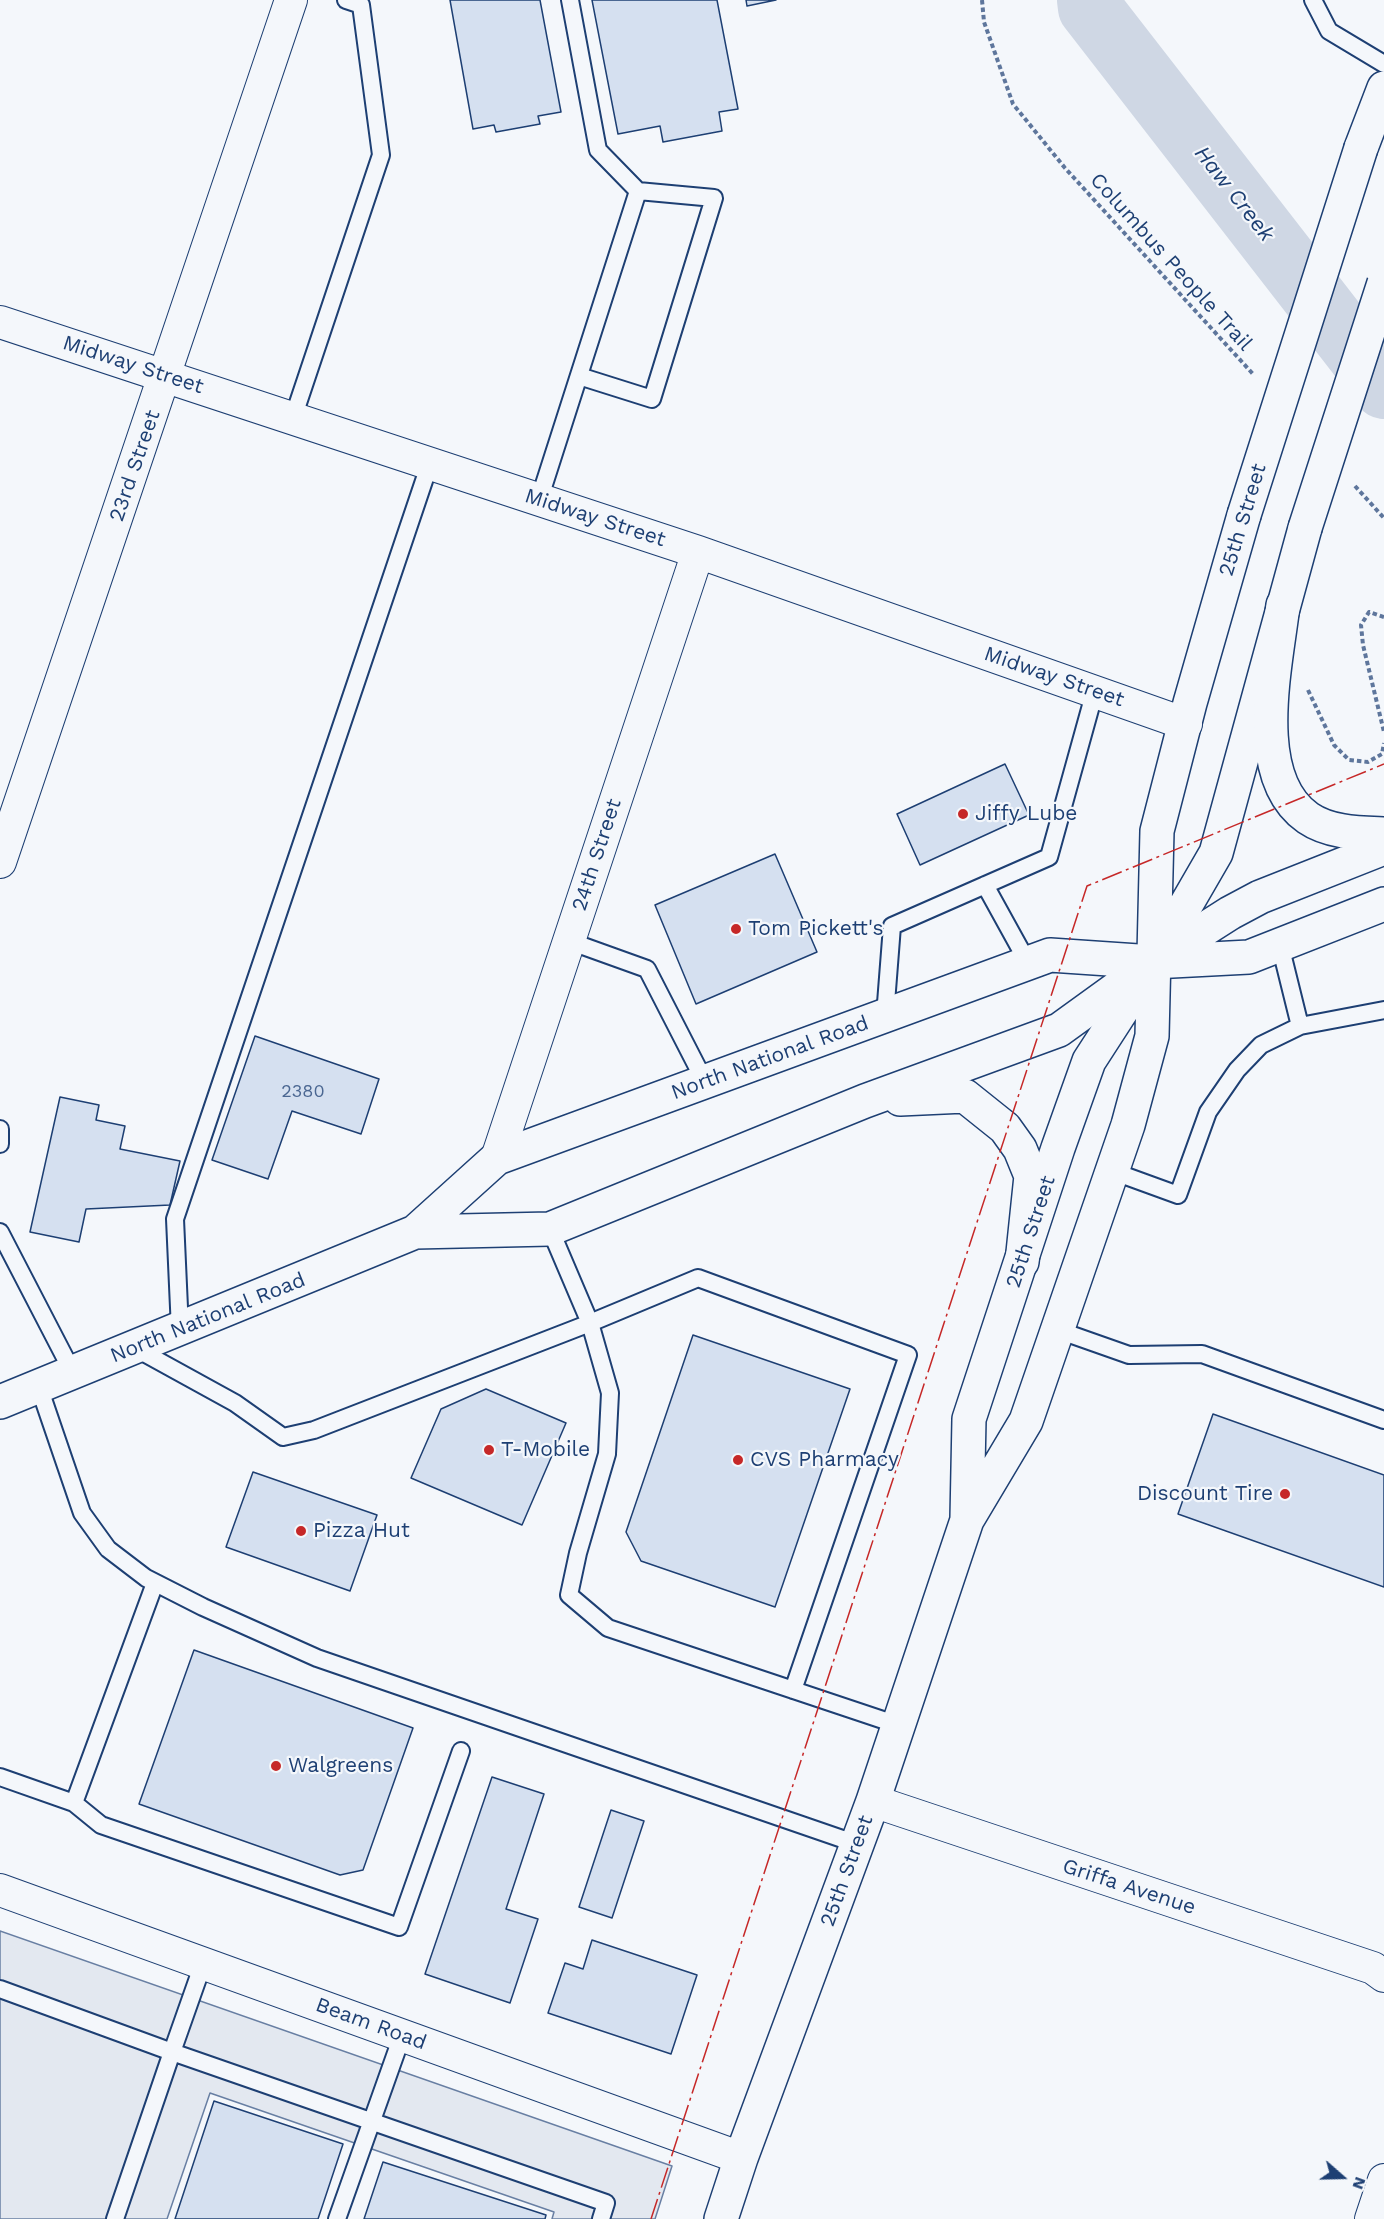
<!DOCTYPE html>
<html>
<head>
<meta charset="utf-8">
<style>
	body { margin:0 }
	#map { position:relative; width:1384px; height:2219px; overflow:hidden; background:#f4f7fb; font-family:"Work Sans",sans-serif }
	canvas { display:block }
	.north { position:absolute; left:1312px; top:2147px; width:60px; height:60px; -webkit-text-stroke:4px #f4f7fb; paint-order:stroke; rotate:110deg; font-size:16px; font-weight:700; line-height:24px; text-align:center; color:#1d3f73 }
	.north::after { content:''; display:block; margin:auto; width:21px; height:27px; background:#1d3f73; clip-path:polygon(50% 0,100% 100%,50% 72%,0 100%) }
</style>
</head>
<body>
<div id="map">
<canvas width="1384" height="2219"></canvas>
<div class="north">N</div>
</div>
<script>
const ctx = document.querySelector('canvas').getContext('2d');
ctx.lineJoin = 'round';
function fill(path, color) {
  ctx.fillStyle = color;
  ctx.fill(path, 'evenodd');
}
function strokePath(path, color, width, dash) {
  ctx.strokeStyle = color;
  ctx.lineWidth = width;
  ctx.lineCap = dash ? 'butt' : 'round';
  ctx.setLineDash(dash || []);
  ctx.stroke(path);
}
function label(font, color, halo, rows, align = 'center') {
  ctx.font = font + ' "Work Sans",sans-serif';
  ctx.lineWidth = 4.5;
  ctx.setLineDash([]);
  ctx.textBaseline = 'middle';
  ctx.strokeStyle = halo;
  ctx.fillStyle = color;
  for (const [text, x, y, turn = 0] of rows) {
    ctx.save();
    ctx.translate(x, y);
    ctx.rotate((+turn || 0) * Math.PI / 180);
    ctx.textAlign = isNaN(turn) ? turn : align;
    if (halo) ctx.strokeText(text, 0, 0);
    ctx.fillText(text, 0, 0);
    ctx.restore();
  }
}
const parking = new Path2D(`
	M0,1931l672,235 -17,53h-103l2,-7 -344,-119 -43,126h-167z`);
fill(parking, '#e3e8f0');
strokePath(parking, '#687fa3', 1.5);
strokePath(new Path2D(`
	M1089,0l1,8 294,379`), '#cfd7e4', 64);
const building = new Path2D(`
	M450,0h90l21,112 -23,4 2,8 -44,8 -2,-7 -21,4z
	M592,0h125l21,109 -19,3 3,19 -59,11 -3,-16 -42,8z
	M746,0h30l-29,6z
	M1005,764l24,51 -109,50 -23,-51z
	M775,854l42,98 -121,52 -41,-99z
	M255,1036l124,43 -18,55 -69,-23 -24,68 -56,-19z
	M60,1097l39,8 -3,15 29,6 -5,23 60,12 -10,44 -84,4 -7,33 -49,-10z
	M693,1335l157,54 -75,218 -134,-46 -15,-29z
	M486,1389l80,34 -44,102 -111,-47 30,-69z
	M1213,1414l171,61v112l-206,-73z
	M253,1472l124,43 -27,76 -124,-44z
	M194,1650l219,78 -50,142 -23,5 -201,-71z
	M492,1777l52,17 -38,115 32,10 -28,84 -85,-29z
	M611,1810l33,11 -32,97 -33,-11z
	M592,1940l105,35 -26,79 -123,-41 17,-50 18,6z
	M214,2101l129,43 -25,75h-143z
	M383,2162l163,53 -1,4h-181z`);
fill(building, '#d5e0f0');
strokePath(building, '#1d3f73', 1.5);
const service = new Path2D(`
	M570,0l28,150 40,41 76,7 -62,201 -73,-23
	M1313,0l16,31 55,33
	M293,418l88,-263 -20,-150 -15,-5
	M539,500l99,-309
	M985,885l43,78
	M569,941l78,28 58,113
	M885,1016l7,-90 157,-69 46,-166
	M1300,1026l84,-16
	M0,1129v15
	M1112,1171l66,24 30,-83 29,-42 24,-25 39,-19 -20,-81
	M550,1229l40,94 20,70 -3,61 -29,99 -9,42 39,33 290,97
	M0,1232l73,141
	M180,1330l-5,-111 255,-756
	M1058,1330l71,25 73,-1 182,66
	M135,1348l100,55 48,34 31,-7 276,-107 108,-45 210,77 -115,335
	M39,1387l43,126 26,36 38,29 57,29 114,51 540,186
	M0,1777l74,26 27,22 298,102 62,-176
	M74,1803l81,-220
	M0,1989l172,63 31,-88
	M115,2219l57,-167 434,151 -5,16
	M337,2219l65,-183`);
const minor = new Path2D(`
	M0,322l698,230 488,172
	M0,862l291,-862
	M497,1158l201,-606
	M873,1801l500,167 11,8
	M0,1890l741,268
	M1371,2219l13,-39`);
const secondary = new Path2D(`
	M1361,148l23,-60
	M967,1518l2,-99 89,-271 31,-87 64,-99 63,-109 89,-325
	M721,2219l20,-61 132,-357 94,-281 59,-99 102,-296 24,-89 5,-205 33,-128 54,-188`);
const primary = new Path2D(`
	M1283,605c-7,61 -34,172 25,213 22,15 51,15 76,16
	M900,1099l65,-3 40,32 15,21 11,27 -9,86
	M415,1232l135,-3 315,-128 194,-71 94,-68 77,-49 30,-16 124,-49
	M0,1402l415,-170 82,-74 553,-203 103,7 96,-5 135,-53`);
strokePath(service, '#1d3f73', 20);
strokePath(minor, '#1d3f73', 34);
strokePath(secondary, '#1d3f73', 36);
strokePath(primary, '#1d3f73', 36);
strokePath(new Path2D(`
	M982,0l2,22 29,82 52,64 188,206
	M1355,486l29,32
	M1384,617l-15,-5 -8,13 2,20 21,87
	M1308,690l26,55 15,15 19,2 14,-8 2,-11`), '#5e769c', 4, [4.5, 3]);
strokePath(service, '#f4f7fb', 16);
strokePath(minor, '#f4f7fb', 32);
strokePath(secondary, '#f4f7fb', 33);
strokePath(primary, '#f4f7fb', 33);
const secondaryBridge = new Path2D(`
	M1244,515l117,-367
	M1305,528l79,-245`);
strokePath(secondaryBridge, '#1d3f73', 36, []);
strokePath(secondaryBridge, '#f4f7fb', 33);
strokePath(new Path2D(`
	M651,2219l436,-1333 297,-122`), '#c62828', 1.5, [21, 4.5, 3, 4.5]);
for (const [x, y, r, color] of [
	[963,814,6,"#c62828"],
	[736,929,6,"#c62828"],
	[489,1450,6,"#c62828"],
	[738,1460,6,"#c62828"],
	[1285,1494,6,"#c62828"],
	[301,1531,6,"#c62828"],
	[276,1766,6,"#c62828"]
]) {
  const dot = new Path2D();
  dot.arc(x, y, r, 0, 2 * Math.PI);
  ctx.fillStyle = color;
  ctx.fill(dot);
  strokePath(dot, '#f4f7fb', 2);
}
label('18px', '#4b6792', null, [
	["2380",303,1092]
]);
label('21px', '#1d3f73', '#f4f7fb', [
	["Columbus People Trail",1171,262,48],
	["Midway Street",133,365,18],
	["23rd Street",135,466,-71],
	["Midway Street",595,518,18],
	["25th Street",1243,520,-73],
	["Midway Street",1054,677,19],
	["24th Street",597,855,-72],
	["North National Road",770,1058,-20],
	["25th Street",1031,1232,-72],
	["North National Road",208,1318,-22],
	["25th Street",847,1871,-70],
	["Griffa Avenue",1129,1887,18],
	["Beam Road",371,2024,20]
]);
label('21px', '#1d3f73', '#f4f7fb', [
	["Jiffy Lube",975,814],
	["Tom Pickett's",748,929],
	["T-Mobile",501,1450],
	["CVS Pharmacy",750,1460],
	["Discount Tire",1273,1494,"right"],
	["Pizza Hut",313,1531],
	["Walgreens",288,1766]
], 'left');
label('italic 22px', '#1d3f73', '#f4f7fb', [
	["Haw Creek",1234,194,52]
]);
</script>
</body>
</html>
